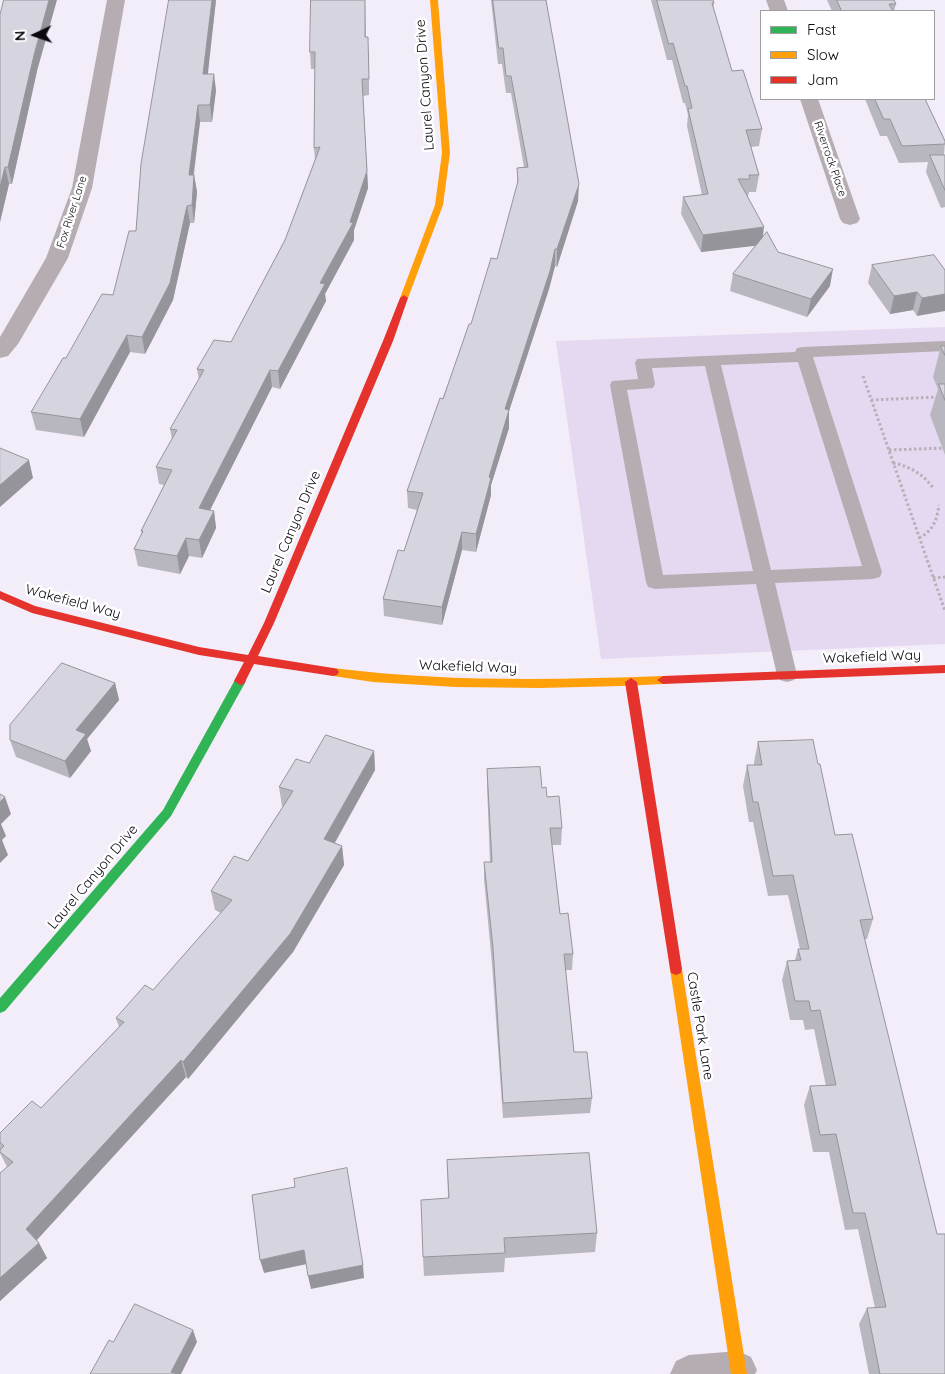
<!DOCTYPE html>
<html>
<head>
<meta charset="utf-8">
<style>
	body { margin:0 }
	#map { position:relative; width:945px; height:1374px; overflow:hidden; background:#f2edf8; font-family:Quicksand,sans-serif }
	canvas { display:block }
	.legend { position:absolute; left:760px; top:10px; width:175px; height:90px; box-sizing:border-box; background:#fff; border:1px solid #9e9da0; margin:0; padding:6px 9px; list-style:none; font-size:15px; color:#0d0911 }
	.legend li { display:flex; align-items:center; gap:10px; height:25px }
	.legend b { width:25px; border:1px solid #9e9da0 }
	.north { position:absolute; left:10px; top:10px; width:50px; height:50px; -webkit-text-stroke:4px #fff; paint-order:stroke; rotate:267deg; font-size:14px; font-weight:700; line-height:20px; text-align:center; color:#0d0911 }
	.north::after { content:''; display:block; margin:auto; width:18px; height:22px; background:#0d0911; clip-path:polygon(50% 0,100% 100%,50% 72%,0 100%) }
</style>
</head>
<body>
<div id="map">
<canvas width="945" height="1374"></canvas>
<ul class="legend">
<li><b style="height:6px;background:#30b455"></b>Fast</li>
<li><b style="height:6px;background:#ff9f0a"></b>Slow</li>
<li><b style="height:6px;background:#e5322d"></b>Jam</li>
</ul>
<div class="north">N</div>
</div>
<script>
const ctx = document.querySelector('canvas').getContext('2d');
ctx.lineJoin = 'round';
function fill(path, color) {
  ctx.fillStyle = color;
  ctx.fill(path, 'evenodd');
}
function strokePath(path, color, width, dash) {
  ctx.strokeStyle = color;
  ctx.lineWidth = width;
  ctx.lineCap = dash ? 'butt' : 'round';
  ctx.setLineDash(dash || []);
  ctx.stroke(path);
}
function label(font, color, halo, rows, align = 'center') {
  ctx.font = font + ' Quicksand,sans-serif';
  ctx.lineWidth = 5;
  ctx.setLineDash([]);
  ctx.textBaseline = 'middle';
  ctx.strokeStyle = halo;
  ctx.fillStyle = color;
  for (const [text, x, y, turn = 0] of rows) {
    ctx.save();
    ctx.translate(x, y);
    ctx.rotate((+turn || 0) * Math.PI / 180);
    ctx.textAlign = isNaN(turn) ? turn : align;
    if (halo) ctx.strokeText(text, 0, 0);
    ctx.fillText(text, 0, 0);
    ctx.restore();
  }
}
fill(new Path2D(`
	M945,327v317l-344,15 -45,-318z`), '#e5d8f1');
strokePath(new Path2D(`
	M863,376l82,235
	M871,400l67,-3
	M889,450l56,-2
	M893,463c17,3 31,12 41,26
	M919,538c14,-7 18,-18 20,-33
	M933,578l12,-1`), '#b6b1b7', 3, [2.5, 2.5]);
fill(new Path2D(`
	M945,341v10l-132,6 69,215 -2,5 -7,2 -98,4 22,92 -3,5 -7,2 -7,-2 -3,-5 -21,-91 -101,5 -7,-2 -2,-5 -36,-197 2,-4 26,-2 -3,-16 2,-4 158,-7 2,-4 6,-1zM798,362l64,204 -91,4 -50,-205zM705,366l48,205 -90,4 -36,-185 26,-2 2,-4 -3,-16z`), '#b6adb2');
fill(new Path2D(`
	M107,0h18l-33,188 -24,70 -50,86 -10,12 -8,2v-21l46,-79 26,-70z
	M766,0h18l4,11h-18z
	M800,99h18l42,120 -3,4 -7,2 -7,-2 -3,-4z
	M738,1351l13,6 6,13 -2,4h-85l6,-13 13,-6z`), '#b6adb2');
fill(new Path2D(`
	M240,677l6,4 -75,135 -166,195 -5,2v-15l163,-188 73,-132z`), '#30b455');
fill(new Path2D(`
	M430,0h8l12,153 -7,52 -35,93 -4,3 -4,-3 35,-93 7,-52z
	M333,668c110,14 219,12 330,8l6,4 -6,4 -41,2 -83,2 -83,-1 -83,-5 -40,-6 -6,-4z
	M676,963l5,2 1,4 65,405h-16l-61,-405 1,-4z`), '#ff9f0a');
fill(new Path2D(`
	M404,295l4,3 -15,43 -119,282 -16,33 75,12 4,1 2,3 -2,3 -4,1 -79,-12 -10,20 -4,1 -6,-4 10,-19 -45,-7 -167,-42 -32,-14v-8l35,15 164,41 49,8 16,-32 119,-282 17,-43z
	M945,665v8l-282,11 -6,-4 6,-4z
	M631,678l6,4 45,287 -1,4 -5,2 -5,-2 -1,-4 -45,-287z`), '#e5322d');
fill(new Path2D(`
	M216,0l-9,74 9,16 -4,32h-12l-6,53 3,17 -3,31h-4l-17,77 -28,54 -15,-2 -46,85 -48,-7 -5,-18 35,-54 47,-63z
	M491,0h55l32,201 -21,66 -2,-1 -6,23 -40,122v17l-18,57v10l-15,57 -14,-2 -20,75 -58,-9 -1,-17 21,-48 13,-41 -9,-2 -1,-17 64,-167 26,-65 20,-72v-19l7,-1 -13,-74h-5l-4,-29h-4z
	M651,0h62l1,3 -1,5 19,63 30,58 -3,17 -8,1 8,28 -3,17h-7l-1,4h-1l16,41 15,15 52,34 -23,31 -77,-26 3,-17 23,-29 -55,7 -20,-38 2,-17 19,-2 -15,-69 1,-11 -3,-12h-2l-11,-43h-5z
	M827,0h67l2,4 -2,7h-62z
	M0,15l37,56 -25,113h-3l-9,38z
	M366,37l3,16v42l-6,1 5,92 -14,42v10l-29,54 1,7 -46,88 -8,-2 -62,123 4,1 2,17 -14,30 -13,-2 -9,18 -42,-8 -4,-17 8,-15 -1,-3 23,-46 -5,-1 -3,-17 16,-28 -2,-10 29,-49 -2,-11 34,-27 54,-102 30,-80 -1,-12 1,-79h-4l-1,-17z
	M865,99h61v2l19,40 -1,14h1v52l-4,1 -15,-36 2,-10 -29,1 -12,-27h-7z
	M872,265l73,5 -28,46 -4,-6 -23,4 -22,-31z
	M941,346h4v109l-15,-40 8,-26 -5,-12z
	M115,683l4,17 -32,39 4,12 -21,27 -54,-21 -6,-17z
	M758,742l77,93 38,84 -6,20h-2l80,435h-76l-10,-50 8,-16h8l-17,-79 -13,1 -16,-78h-16l-9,-47 6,-19h16l-12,-57 -9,1 -2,-10h-13l-8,-40 5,-19 8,-1 3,-11h2l-12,-54 -20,1 -15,-74h-4l-6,-36 4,-21h7v-3z
	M374,751l1,19 -40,73 7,3 2,19 -51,87 -105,127 -2,-2 -149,163 10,18 -47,43v-128l7,-6 -7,-14v-20l41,-25 78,-81 -3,-9 37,-28 68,-77 -6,-3 -4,-19 37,-30 35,-55h-1l-3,-19 30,-24z
	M487,769l55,19 5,9 15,31 -1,17h-9l8,69 13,40 -1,16h-7l9,82 18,46 -2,15 -87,5 -11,-154 -8,-85v-17h6l-3,-76z
	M447,1160l150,73 -2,19 -90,6 -1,14 -80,4 -1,-19 25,-59z`), '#b8b6bf');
fill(new Path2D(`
	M49,0h8l-20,71 -25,113 -4,-17 26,-112z
	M212,0h4l-10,91 -3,-17z
	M365,0l1,54 -1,-17z
	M214,74l2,16 -4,32 -2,-17z
	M362,79l6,109 -14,42v10l-29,54 1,7 -46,88 -2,-18 72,-149z
	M198,105l2,17 -9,71 -2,-18z
	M5,167l4,17 -9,38v-35z
	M194,175l3,17 -3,31 -2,-18z
	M579,184l-1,17 -21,66v-18z
	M187,206l3,17 -17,77 -28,54 -3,-17z
	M764,227l-2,18 -61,7 2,-17z
	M555,249v17l-6,23 -40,122v17l-18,57v10l-15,57v-18l29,-125z
	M833,269l-3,17 -23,31 4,-18z
	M917,292l-4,18 -23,4 4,-18z
	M945,294v17l-28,5 5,-18z
	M127,335l3,17 -46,85 -4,-18z
	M270,370l2,17 -70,139 -3,-18z
	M29,460l4,18 -33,29v-22z
	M214,511l2,17 -14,30 -3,-18z
	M462,532v18l-20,75v-18z
	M186,538l3,18 -9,18 -3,-18z
	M115,683l4,17 -32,39 4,12 -21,27 -5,-17 11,-31z
	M374,751l1,19 -49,88 -2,-19z
	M5,797l6,17 -10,10 5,12 -4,4 6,15 -8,8v-61z
	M342,846l2,19 -51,87 -105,127 -5,-17z
	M181,1060l5,17 -153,167 -7,-15z
	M39,1243l8,15 -47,43v-23z
	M304,1250l3,14 -43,9 -4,-13z
	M363,1265l1,13 -53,11 -3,-13z
	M193,1330l4,12 -16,32h-9l-1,-2z`), '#96949b');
const building = new Path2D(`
	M4,0h45l-15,55 -26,112h-3l-5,20v-172z
	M169,0h43l-9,74h11l-4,31h-12l-9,70h5l-2,30 -5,1 -17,77 -28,54 -15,-2 -47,84 -49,-7 32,-54h3l36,-64 11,1 16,-64h7l5,-67z
	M311,0h54v37h3l1,42h-7l5,92 -17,51 3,1 -33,60 5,1 -47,87 -8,-1 -71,138 15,3 -15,29 -13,-2 -9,18 -43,-7 9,-18h-2l31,-61 -16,-3 21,-37 -7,-1 34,-59 -7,-1 17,-29 17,2 54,-102 35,-93 -6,1 1,-96h-5z
	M493,0h53l33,184 -22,65h-2l-5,22 -45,138 4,1 -20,67 2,1 -15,56 -14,-2 -20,75 -59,-8 15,-49 6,1 19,-58 -16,-2 33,-93 3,1 26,-75h2l20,-66 6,1 21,-78 -1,-13 11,-1 -17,-91h-5l-3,-28h-4z
	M657,0h56l1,3h-2l20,68 11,-1 19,59 -16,1 13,45h-10l1,4h-12l26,48 -61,8 -20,-38 25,-3 -20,-85 4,-1 -5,-22h-2l-12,-43 -4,1z
	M837,0h57l2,4h-7l4,7h-51z
	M875,99h50l20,42v3l-43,2 -12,-27h-6z
	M930,155h15v35z
	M767,232l11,20 55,17 -22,30 -78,-25z
	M934,255l11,15v24l-23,4 -5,-6 -23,4 -22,-31z
	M941,346h4v9z
	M939,384h6v16z
	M0,448l29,12 -29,25z
	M62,663l53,20 -39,47 10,4 -21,27 -55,-21v-15z
	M326,735l48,16 -50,88 18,7 -52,88 -107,128 -2,-2 -155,169 13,14 -39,35v-105l13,-11 -13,-10v-2l4,-4 -4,-4v-9l32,-32 9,7 83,-86 -8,-4 29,-33 8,5 79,-90 -21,-9 23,-35 14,5 45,-70 -14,-4 17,-28 13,4z
	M813,740l5,24h2l15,71 17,-1 21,85 -13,1 77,314h8v140h-65l-13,-66 19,-1 -21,-94h-12l-17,-79 -16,1 -10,-49 26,-1 -16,-75 -9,1 -2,-10h-14l-8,-40 14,-1 -3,-11h11l-16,-74 -20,1 -15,-74h-5l-6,-37h15l-4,-23z
	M540,767l2,21 4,-1 1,10 12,-1 3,32h-12l10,86 8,-1 5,41h-9l10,98h13l5,46 -89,5 -10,-155 -9,-86h8l-5,-93z
	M0,794l5,3 -5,5z
	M589,1153l8,80 -93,5 1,15 -82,4 -2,-57 28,-2 -2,-38z
	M347,1168l16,97 -55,11 -4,-26 -44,10 -8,-65 43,-8 -1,-8z
	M135,1304l58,26 -22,42 6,2h-87l19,-34 4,2z`);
fill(building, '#d6d4de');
strokePath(building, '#96949b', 1);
label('11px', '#0d0911', '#fff', [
	["Riverrock Place",830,159,71],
	["Fox River Lane",72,212,-72]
]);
label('14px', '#0d0911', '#fff', [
	["Laurel Canyon Drive",425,85,-94],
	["Laurel Canyon Drive",291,532,-67],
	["Wakefield Way",73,602,15],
	["Wakefield Way",872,657,-2],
	["Wakefield Way",468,667,2],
	["Laurel Canyon Drive",93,877,-50],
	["Castle Park Lane",700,1026,81]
]);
</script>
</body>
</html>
